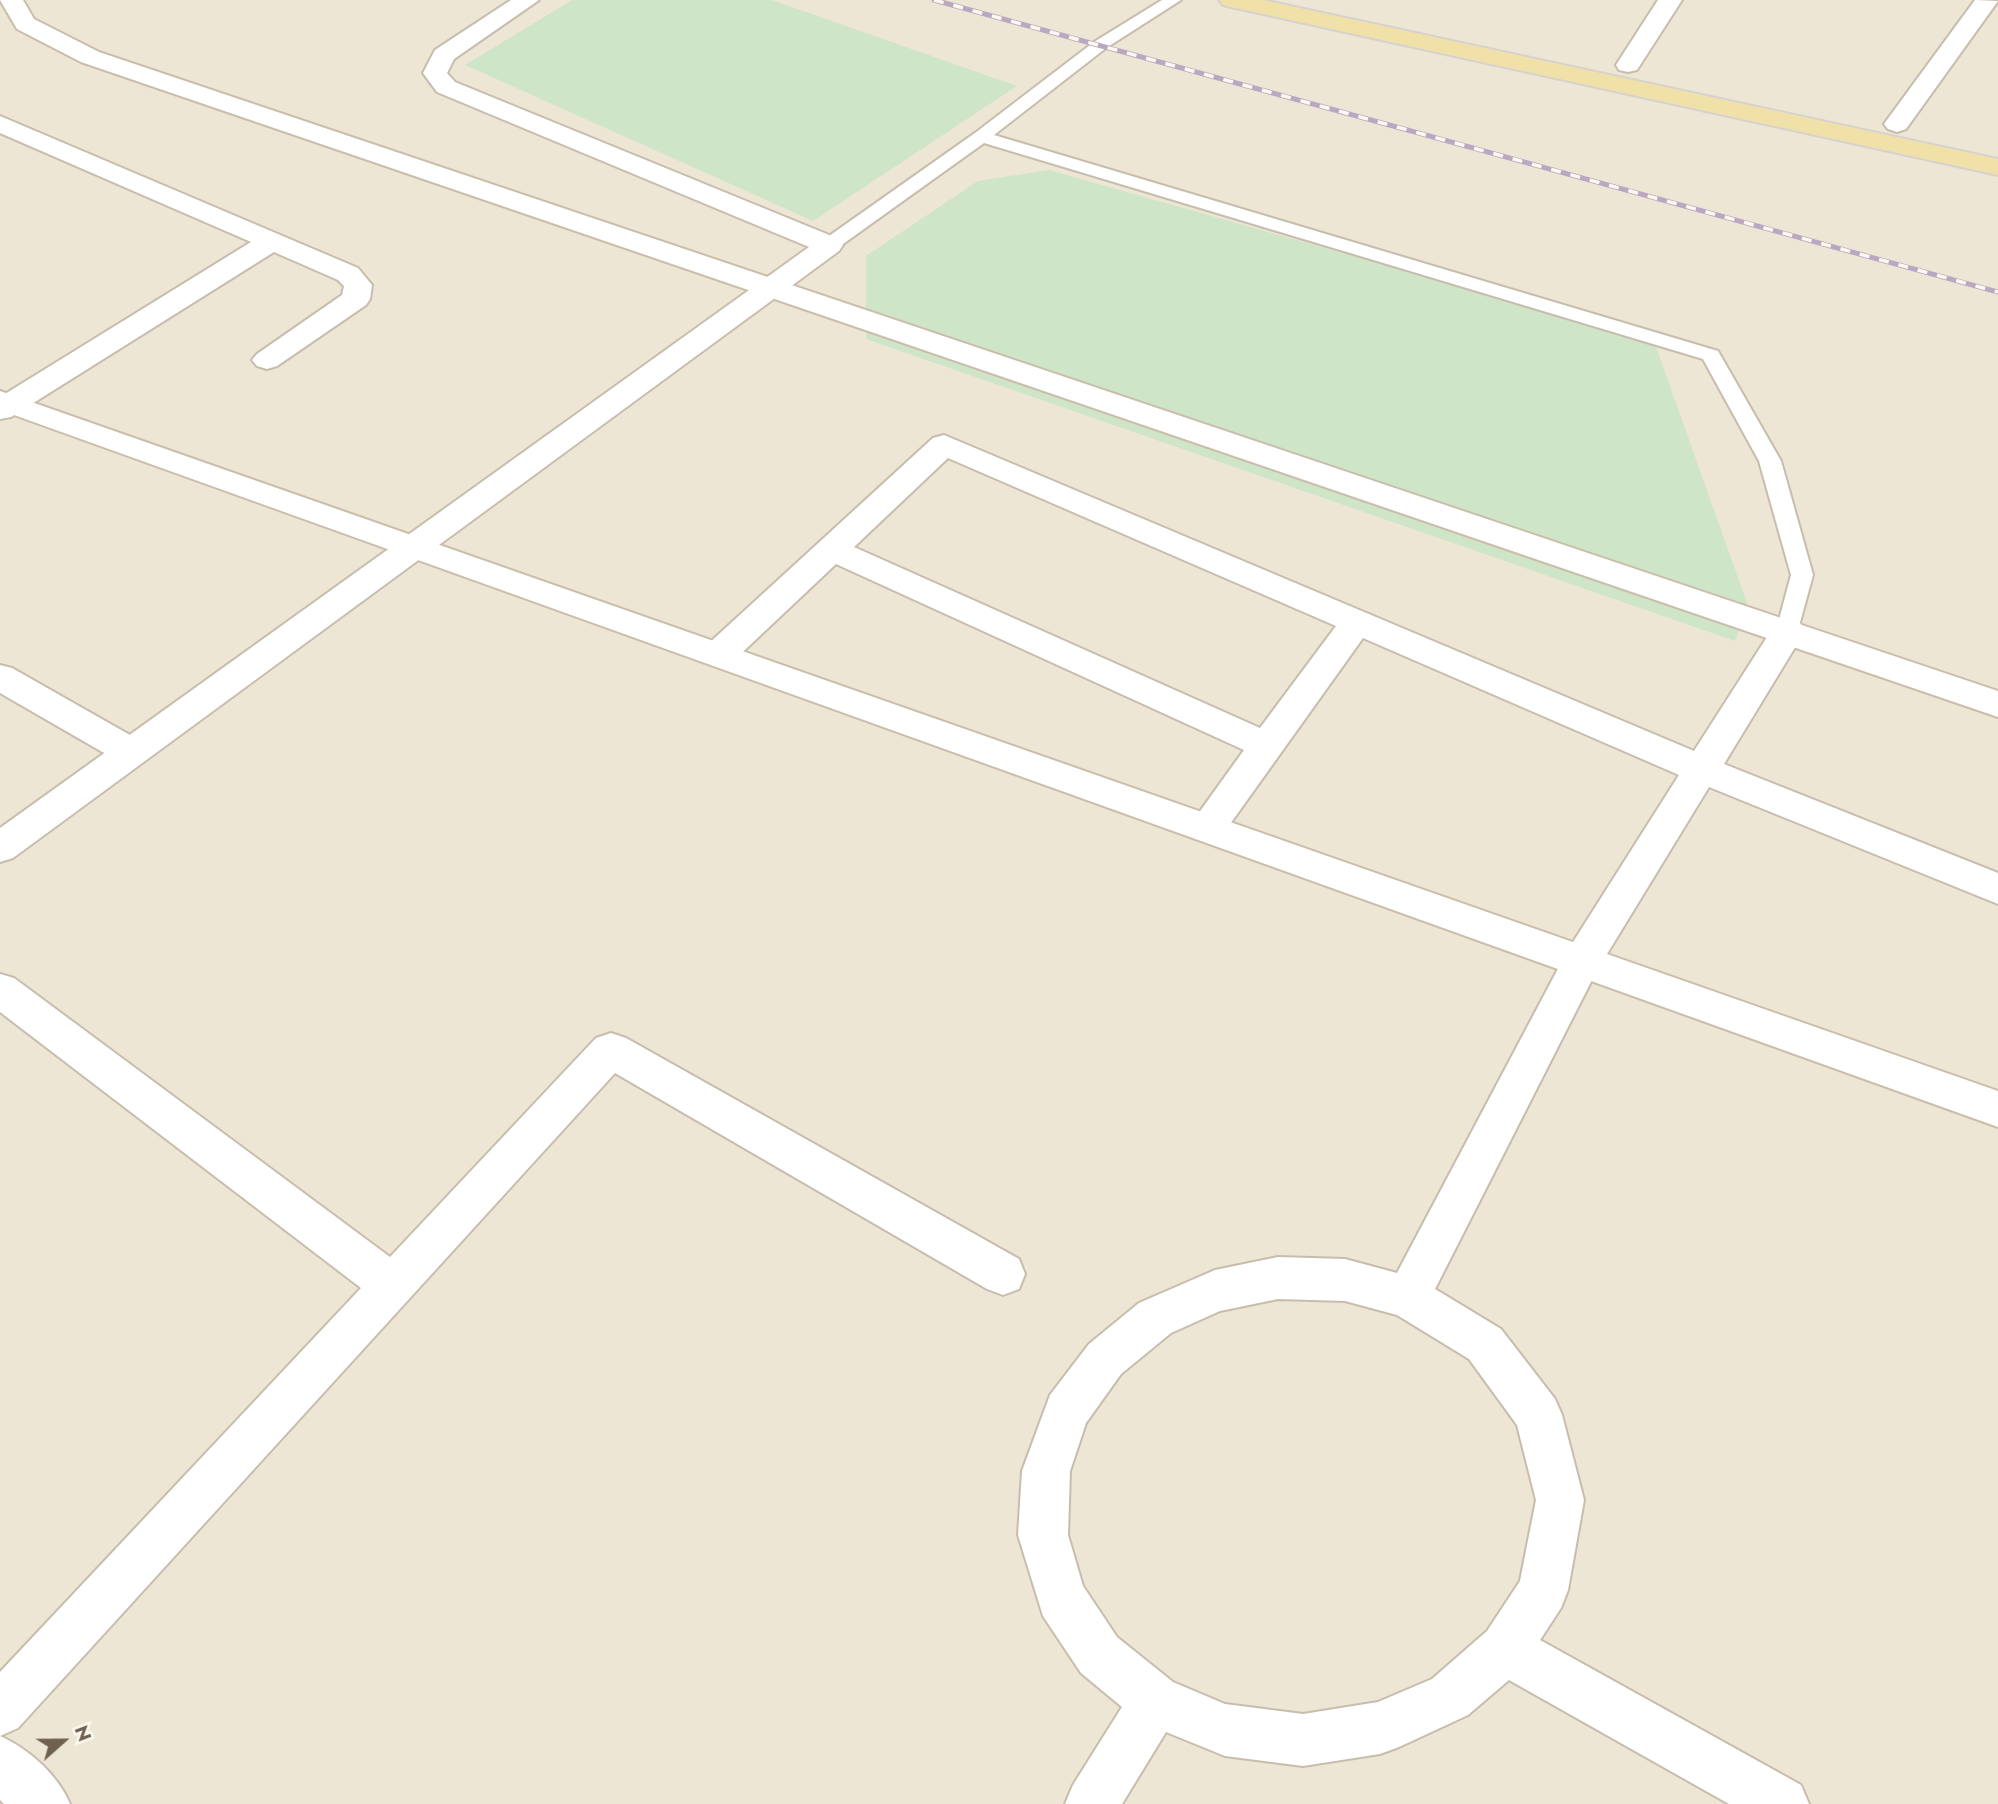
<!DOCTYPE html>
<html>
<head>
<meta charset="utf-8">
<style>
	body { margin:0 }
	#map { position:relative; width:1998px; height:1804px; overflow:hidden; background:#faf5e8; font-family:Jost,sans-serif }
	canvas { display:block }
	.north { position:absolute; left:28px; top:1706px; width:70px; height:70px; -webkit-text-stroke:5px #fdf9ee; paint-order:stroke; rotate:69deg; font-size:19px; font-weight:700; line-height:28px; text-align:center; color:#70604f }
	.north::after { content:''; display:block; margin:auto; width:24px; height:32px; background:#70604f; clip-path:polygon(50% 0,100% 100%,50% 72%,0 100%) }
</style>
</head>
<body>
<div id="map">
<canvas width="1998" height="1804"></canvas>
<div class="north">N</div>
</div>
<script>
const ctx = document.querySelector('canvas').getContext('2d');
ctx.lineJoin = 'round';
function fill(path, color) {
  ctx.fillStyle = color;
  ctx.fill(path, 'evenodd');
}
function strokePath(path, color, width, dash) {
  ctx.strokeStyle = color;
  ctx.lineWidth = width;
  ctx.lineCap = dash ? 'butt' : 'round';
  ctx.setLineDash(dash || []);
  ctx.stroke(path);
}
fill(new Path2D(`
	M0,0h1998v1804h-1998z`), '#ede6d4');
fill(new Path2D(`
	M572,0h200l245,86 -204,135 -348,-156z
	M1049,170l605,171 94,265 -13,35 -869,-302v-83l112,-75z`), '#cfe5c8');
const service = new Path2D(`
	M1162,0h19l-75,48 -112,87 724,216 63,110 32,114 -17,62 -8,2 -8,-2 -4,-6 15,-56 -32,-114 -56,-102 -719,-216 -148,106h-14l-2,-4 2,-4 153,-108 119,-91z`);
const minor = new Path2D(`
	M1658,0h24l-45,70 -9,2 -9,-2 -3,-5z
	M1975,0l23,1 -92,128 -9,3 -9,-3 -4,-5z
	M0,116l358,152 14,17 -2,14 -4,6 -89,61 -10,3 -10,-3 -5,-6 5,-6 85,-59 2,-9 -6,-6 -64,-28 -263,165 -11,2v-22l251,-155 -251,-109z
	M944,435l750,316 82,-128 12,-4 12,4 5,8 -81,133 274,109v31l-289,-117 -113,185 -161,317 66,40 54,70 7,16 22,85 -16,90 -7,18 -21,32 261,145 8,19h-80l-220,-124 -41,35 -69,32 -19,7 -77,12 -78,-10 -59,-24 -44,72h-57l8,-19 49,-78 -41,-34 -38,-57 -25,-81 4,-64 28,-76 39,-51 50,-41 76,-33 63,-13 67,2 52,14 171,-323 111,-175 -316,-137 -143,200 -13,4 -13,-4 -6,-10 56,-78 -408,-186 -105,99 -12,3 -12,-3 -5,-9 5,-9 226,-207zM948,458l388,168 -76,102 -406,-181zM1278,1299l67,2 52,14 72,44 48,66 19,75 -16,81 -33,50 -55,48 -54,23 -75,12 -78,-10 -52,-22 -56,-45 -34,-51 -15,-51 2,-64 16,-48 35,-49 50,-41 49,-22z
	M0,665l12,3 132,75 5,9 -5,9 -13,4 -13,-4 -118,-68z
	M0,974l14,4 376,279 206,-219 15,-5 15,5 393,221 6,15 -6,15 -16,6 -16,-6 -372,-216 -597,655 -18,8v-64l361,-384 -361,-276z
	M0,1736c29,13 58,39 70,68h-66l-4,-4z`);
const tertiary = new Path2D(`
	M511,0h28l-85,59 -7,14 8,9 384,157 4,6 -4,6 -826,607 -13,4v-34l809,-581 -372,-155 -14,-19 12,-23z`);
const secondary = new Path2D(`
	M0,0h23l11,19 65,33 1899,639v26l-1917,-655 -64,-33z
	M0,391l1998,700v36l-1998,-717z`);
const primary = new Path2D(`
	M1219,0h44l735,159v16l-767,-168 -8,-2z`);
strokePath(service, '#c7bdad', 4);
strokePath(minor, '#c7bdad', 4);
strokePath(tertiary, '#c7bdad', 4);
strokePath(secondary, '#cabeab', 4);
strokePath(primary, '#d7d2ce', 4);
fill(service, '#fff');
fill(minor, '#fff');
fill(tertiary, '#fff');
fill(secondary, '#fff');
fill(primary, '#f0e1a9');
const rail = new Path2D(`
	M934,0l1064,292`);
strokePath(rail, '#baa7c2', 5);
strokePath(rail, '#fdf9ee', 3.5, [10]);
</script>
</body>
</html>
